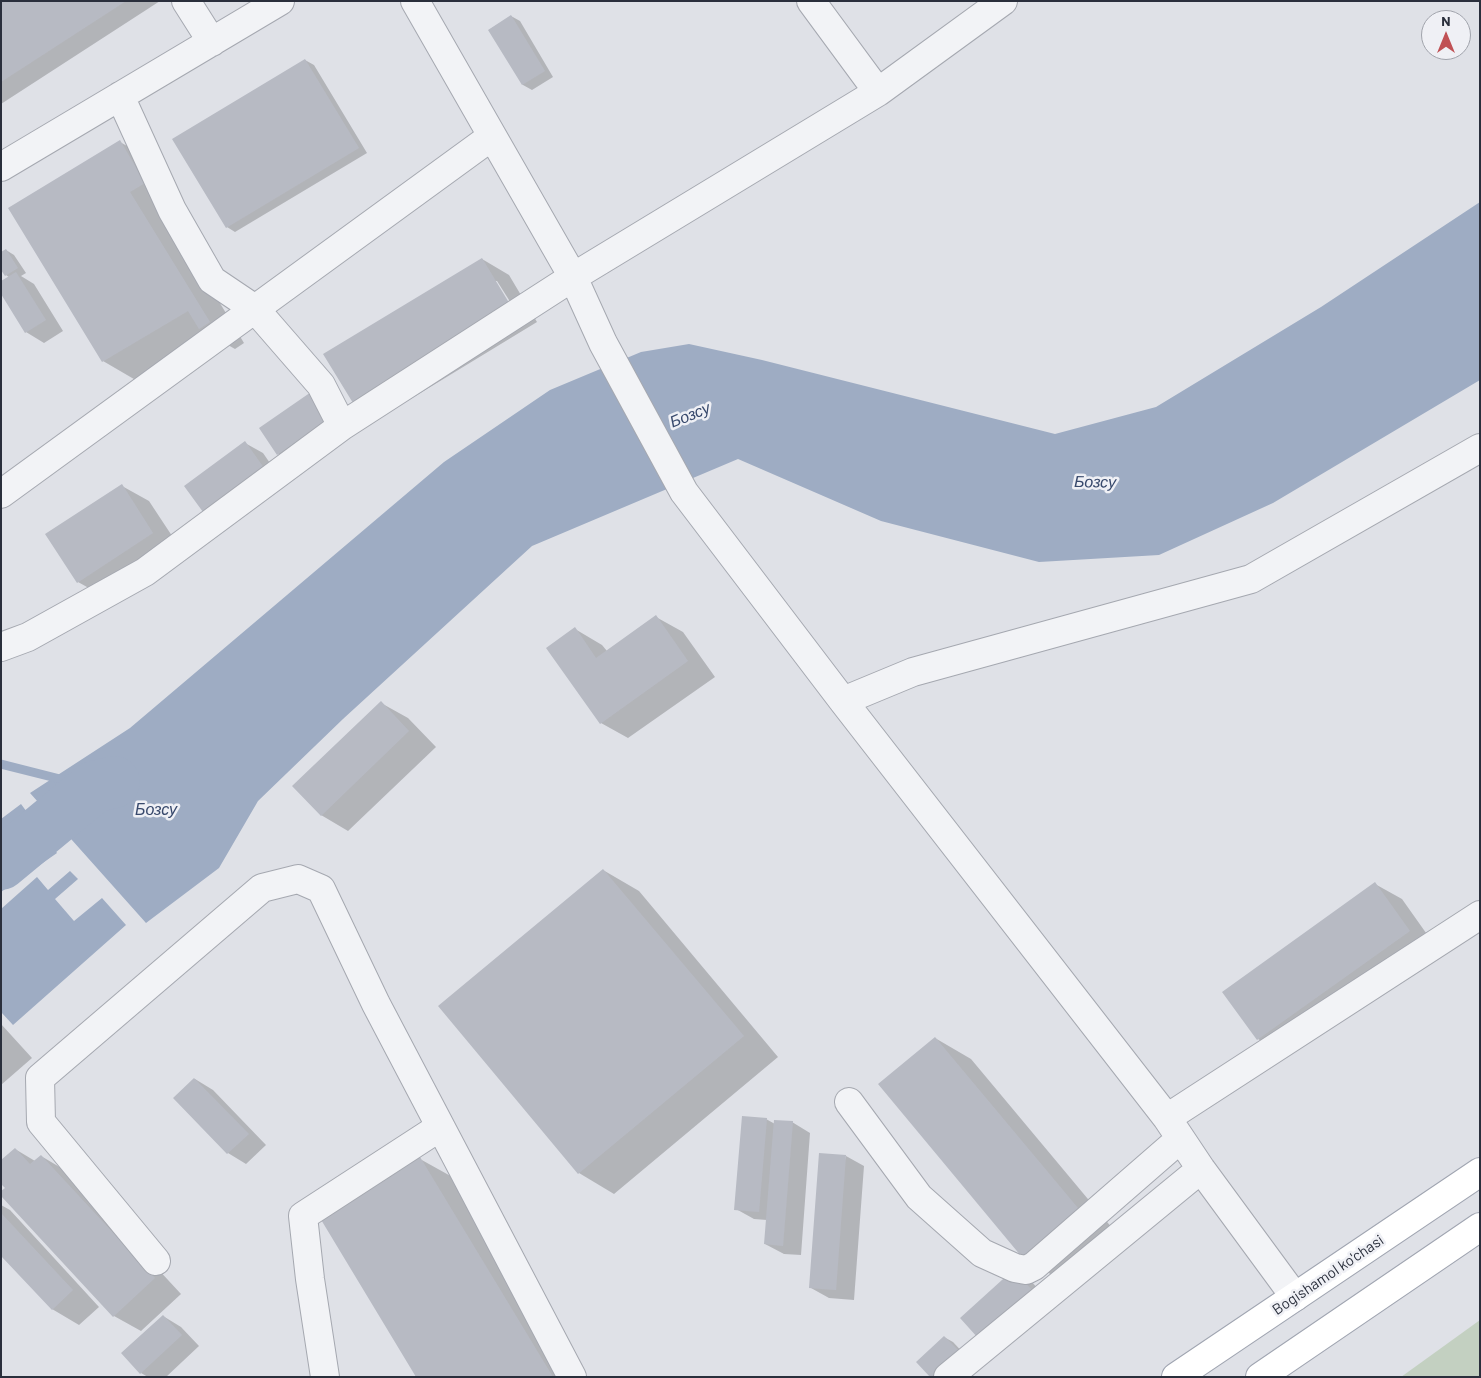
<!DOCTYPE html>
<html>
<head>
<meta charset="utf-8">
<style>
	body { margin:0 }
	#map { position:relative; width:1481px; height:1378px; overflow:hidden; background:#dfe1e7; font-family:Barlow,sans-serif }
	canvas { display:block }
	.frame { position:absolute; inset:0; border:2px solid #2a2f3c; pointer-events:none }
	.north { position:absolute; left:1421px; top:10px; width:50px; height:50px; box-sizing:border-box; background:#eff0f5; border:1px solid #a0a3ab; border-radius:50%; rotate:0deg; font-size:14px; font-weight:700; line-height:20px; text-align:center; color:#2a2f3c }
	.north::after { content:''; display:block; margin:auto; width:18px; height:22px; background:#c05155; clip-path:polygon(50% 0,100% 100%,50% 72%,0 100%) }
</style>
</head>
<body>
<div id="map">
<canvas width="1481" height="1378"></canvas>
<div class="frame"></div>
<div class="north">N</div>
</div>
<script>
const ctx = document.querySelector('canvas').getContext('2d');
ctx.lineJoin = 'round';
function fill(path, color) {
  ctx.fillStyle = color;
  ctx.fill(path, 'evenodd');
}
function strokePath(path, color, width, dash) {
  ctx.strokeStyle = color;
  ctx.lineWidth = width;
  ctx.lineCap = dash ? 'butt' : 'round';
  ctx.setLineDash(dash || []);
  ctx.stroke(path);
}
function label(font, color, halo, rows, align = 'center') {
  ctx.font = font + ' Barlow,sans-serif';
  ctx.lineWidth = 5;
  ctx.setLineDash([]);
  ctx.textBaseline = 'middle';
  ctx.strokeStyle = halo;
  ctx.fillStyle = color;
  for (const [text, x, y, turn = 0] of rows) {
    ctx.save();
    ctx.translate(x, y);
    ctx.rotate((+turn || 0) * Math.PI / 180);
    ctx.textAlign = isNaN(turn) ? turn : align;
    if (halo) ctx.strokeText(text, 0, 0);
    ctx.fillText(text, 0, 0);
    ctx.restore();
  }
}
fill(new Path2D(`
	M1480,1320v57h-79z`), '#c3d0c1');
fill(new Path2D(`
	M1480,202v178l-207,123 -114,52 -120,7 -158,-41 -143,-62 -206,87 -189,173 -85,82 -39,67 -73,55 -116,-130 100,-65 314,-266 106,-72 91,-38 48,-8 73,16 293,74 101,-27 165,-100z
	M21,804l36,49 -56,39v-73z
	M70,871l8,8 -23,20 19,22 28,-23 24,27 -113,100 -12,-13v-103l36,-32 11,13z`), '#9eacc3');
fill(new Path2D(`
	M1,1h159l-159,103z
	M511,16l9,5 33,56 -21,13 -9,-5 -34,-55z
	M305,60l9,5 53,88 -132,79 -8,-5z
	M120,142l35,20 10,50 79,131 -9,6 -21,-12 -75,45 -36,-21z
	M6,250l8,5 12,18 -5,3 13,8 29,47 -19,12 -18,-11 -16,-54 -4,-3z
	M482,259l27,16 28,47 -156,95 -27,-15zM494,281h3l19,30 -3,1z
	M332,402l-36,62 -18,-10z
	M245,443l18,10 18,26 -59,43z
	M122,486l27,15 31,47 -75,49 -27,-15z
	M656,617l27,15 32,45 -87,61 -27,-15 -26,-94 27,16 5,6z
	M381,703l27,15 28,29 -88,84 -27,-16z
	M603,870l36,21 139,166 -164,137 -35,-21z
	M1375,884l27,15 34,48 -151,108 -27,-16z
	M1,1024l31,34 -31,27z
	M935,1038l36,21 147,176 -55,46 -36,-20z
	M195,1079l18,11 53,55 -20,19 -18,-11 -53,-55z
	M766,1119l9,5 17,-2 18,11 -9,122 -17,-1 -19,-10 2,-24 -13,-1 -18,-10z
	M15,1149l20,12 6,-5 27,16 113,122 -40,37 -27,-15 -107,-128z
	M846,1156l18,10 -10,134 -25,-2 -18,-10z
	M420,1159l36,20 120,198h-158z
	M1,1205l9,5 89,97 -20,18 -27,-16 -51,-55z
	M1013,1271l18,10 18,20 -70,36z
	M163,1316l18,11 18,19 -33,31h-18l-7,-4z
	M944,1337l9,5 15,16 -20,19h-16z`), '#0003');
strokePath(new Path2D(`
	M1,764l63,16`), '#9eacc3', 9);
strokePath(new Path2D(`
	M1,864l93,-77 20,-5`), '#9eacc3', 52);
fill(new Path2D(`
	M1,1h125l-125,81z
	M511,15l34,56 -23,14 -34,-55z
	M305,59l54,89 -133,80 -54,-89z
	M120,140l25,43 -15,9 80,130 -11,7 -11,-18 -86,51 -94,-154z
	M6,249l12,19 -13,8 -4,-6v-18z
	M482,258l29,48 -158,97 -30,-49z
	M16,272l30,48 -21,13 -24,-39v-13z
	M314,390l18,27 -55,38 -18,-27z
	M245,441l19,27 -61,44 -19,-26z
	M122,484l31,49 -76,50 -32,-49z
	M656,615l32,46 -88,63 -54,-76 29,-21 21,31z
	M381,701l28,30 -88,85 -29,-30z
	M603,869l141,167 -166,138 -140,-168z
	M1375,882l35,49 -153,109 -35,-48z
	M935,1037l148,177 -57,48 -148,-178z
	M194,1078l55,56 -22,20 -54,-56z
	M742,1116l25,2 -8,94 -25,-2z
	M774,1120l19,1 -10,125 -19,-2z
	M15,1148l15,16 11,-9 114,123 -42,39 -112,-121v-5l4,-3 -4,-4v-24z
	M819,1153l27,2 -10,135 -27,-2z
	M420,1157l133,220h-137l-96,-159z
	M1,1213l72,77 -21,20 -51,-54z
	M1013,1270l19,20 -54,48 -18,-20z
	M163,1315l19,20 -42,39 -19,-21z
	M944,1336l16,16 -26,25h-4l-14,-15z`), '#b7bac3');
const minor = new Path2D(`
	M186,1l26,41
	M415,1l158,276 30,66 81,149 159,209 324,417 34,51 94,128
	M811,1l67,91
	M120,96l52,114 40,70 43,29 66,76 21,41 231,-149 305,-185 125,-91
	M1,167l279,-166
	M1,494l490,-357
	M1,647l27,-10 117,-65 197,-146
	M843,701l70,-29 338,-93 229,-131
	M849,1102l70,95 63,56 33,15 11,2 8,-4 146,-127
	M1167,1118l313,-203
	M156,1261l-115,-139 -1,-44 222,-190 36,-9 23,10 55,115 196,373
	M325,1377l-15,-98 -7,-63 137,-89
	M948,1377l253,-208`);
const major = new Path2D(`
	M1176,1377l304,-205
	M1260,1377l220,-150`);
strokePath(minor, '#a5a8b0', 30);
strokePath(major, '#a0a5b1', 30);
strokePath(minor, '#f2f3f6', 28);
strokePath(major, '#fff', 28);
label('15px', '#2a2f3c', '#eff0f5', [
	["Bogishamol ko'chasi",1328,1275,-34]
]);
label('italic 16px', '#38496c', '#eff0f5', [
	["Бозсу",690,415,-22],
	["Бозсу",1095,482,1],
	["Бозсу",156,810]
]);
</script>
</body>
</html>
